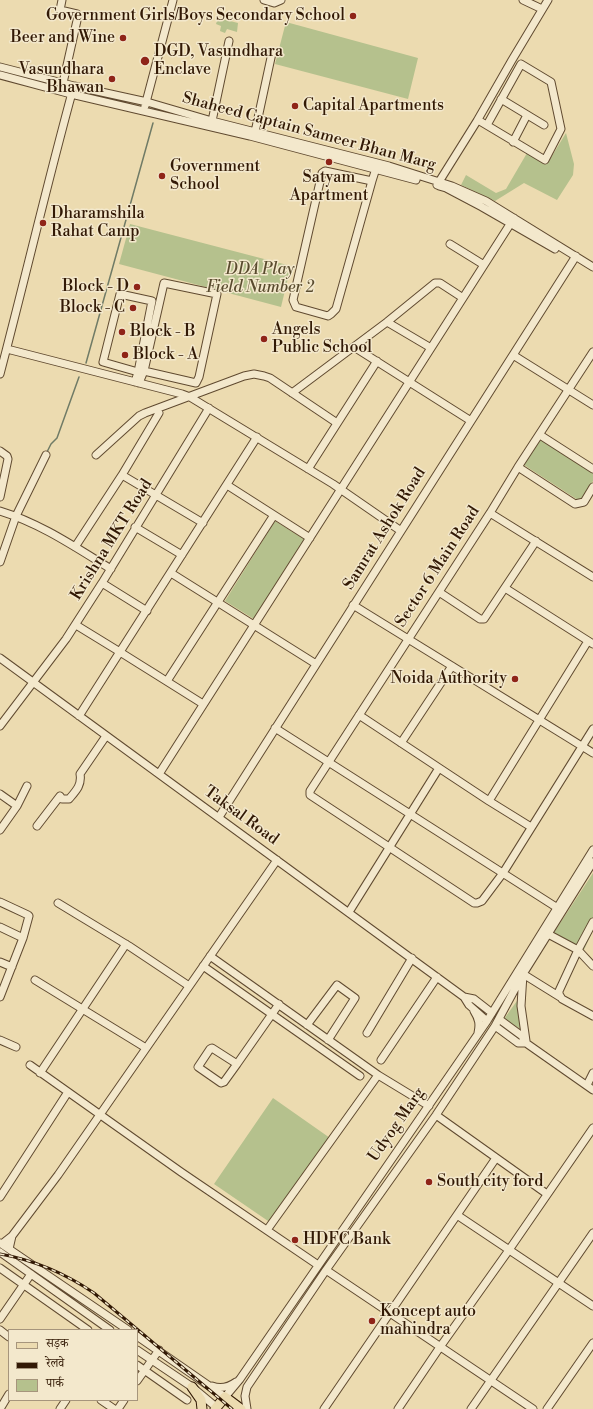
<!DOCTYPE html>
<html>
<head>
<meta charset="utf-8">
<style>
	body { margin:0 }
	#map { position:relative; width:593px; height:1409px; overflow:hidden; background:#ecdbb0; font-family:"Libre Bodoni","Noto Serif Devanagari",serif }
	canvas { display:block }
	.legend { position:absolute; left:8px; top:1329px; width:130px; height:72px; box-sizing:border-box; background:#f3e8cc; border:1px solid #a6957c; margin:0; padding:5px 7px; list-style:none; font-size:12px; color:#321905 }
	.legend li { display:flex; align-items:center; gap:8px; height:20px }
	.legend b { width:20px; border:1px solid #a6957c }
</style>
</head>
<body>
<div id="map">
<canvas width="593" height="1409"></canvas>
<ul class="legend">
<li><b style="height:5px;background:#ecdbb0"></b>सड़क</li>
<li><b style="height:5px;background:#321905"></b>रेलवे</li>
<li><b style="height:11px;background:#b5c18d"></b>पार्क</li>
</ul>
</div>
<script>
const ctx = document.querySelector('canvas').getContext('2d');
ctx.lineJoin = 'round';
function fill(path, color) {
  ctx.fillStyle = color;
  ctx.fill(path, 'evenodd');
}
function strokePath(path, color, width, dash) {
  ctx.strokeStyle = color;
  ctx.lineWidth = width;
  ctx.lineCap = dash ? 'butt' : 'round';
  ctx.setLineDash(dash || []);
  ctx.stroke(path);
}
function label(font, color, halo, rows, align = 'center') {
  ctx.font = font + ' "Libre Bodoni",serif';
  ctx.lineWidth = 3;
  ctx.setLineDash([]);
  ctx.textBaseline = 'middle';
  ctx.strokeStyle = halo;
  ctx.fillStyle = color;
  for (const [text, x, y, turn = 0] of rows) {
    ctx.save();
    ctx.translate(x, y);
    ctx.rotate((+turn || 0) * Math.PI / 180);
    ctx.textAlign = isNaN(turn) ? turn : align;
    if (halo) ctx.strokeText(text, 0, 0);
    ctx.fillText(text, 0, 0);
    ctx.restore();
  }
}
fill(new Path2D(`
	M218,18l20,5 -1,9 -10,-3 -2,4 -5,-2 1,-5 -5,-2z
	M286,22l132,36 -10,41 -133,-35z
	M566,133l8,31 -1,11 -16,25 -33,-17 -29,18 -34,-16 5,-10 30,18 10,-4 21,-36 20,11z
	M130,224l161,42 -10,41 -162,-43z
	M541,439l52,33v9l-12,21 -57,-37z
	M275,521l32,20 -50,80 -32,-20z
	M593,873v57l-9,20 -31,-16z
	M519,998l1,31 -16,-10z
	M273,1098l57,40 -59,85 -57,-39z`), '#b5c18d');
strokePath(new Path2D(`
	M86,363l67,-240
	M47,452l4,-8 6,-6 22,-61`), '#707b66', 1.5);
const minor = new Path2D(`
	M62,0l-2,10 17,4 1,2 -15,67
	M264,0l10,3 7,-3
	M523,0l19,9
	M0,67l74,19 73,16 65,19 177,45 63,20 34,15 107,66
	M0,75l71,19 179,42 166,44
	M501,99l43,26
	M145,106l28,-106
	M478,120l67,40 16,-31 -10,-47 -30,-18 -34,61
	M212,121l17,-80
	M255,132l17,-79
	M513,142l14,-27
	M372,181l-47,-10 -3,2 -29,127 3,7 32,9 3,-2 5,-5 36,-128 5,-16
	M437,185l40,-64 35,-61 36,-60
	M439,186l7,2 36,19 73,42
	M450,244l34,21
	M387,322l44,26
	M354,347l117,74
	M7,349l175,45 8,3 143,87 68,47
	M593,352l-75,115 -28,46 -180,278v4l164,108h3l5,-2 21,-28 90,-144
	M513,355l80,50
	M0,374c25,-95 47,-190 73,-285
	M135,382l3,-10 -35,-10 17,-68 32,7 -14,71
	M139,383l5,-12 20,-88 53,11 -18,83 -3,6 -52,-12
	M292,393l95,-71 48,-39h5l23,15
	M540,435l53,34
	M0,451l7,5 1,3 -8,38
	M96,455l43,-39 6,-3 99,-37 10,-2 10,2 6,2 67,45
	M518,467l57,37 9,-2 9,-15
	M308,469l69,-108
	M122,475l37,-62
	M227,485l83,53
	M0,511c40,12 75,36 111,58
	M490,513l103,64
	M135,527l47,28
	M75,547l47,-72 81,48
	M0,562l16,-46 30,-61
	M171,573l145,91
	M102,583l45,28
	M505,588l88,56
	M439,592l41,27h4l52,-78
	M353,605l240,148
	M76,625l44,27 83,52
	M0,658l464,339 10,2 18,14
	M167,681l107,-166
	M359,715l130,86 42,26
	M79,716l178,-279
	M0,726l66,-87 36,-56 107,-175
	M275,728l281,179
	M401,743l51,-77
	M159,774l355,-556
	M0,794l17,12
	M489,801l99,-160
	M219,817l357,-561
	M37,826l23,-30 2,3h7c7,-8 13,-14 11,-25l26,-38
	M0,830l17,-24 10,-20
	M0,902l28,13 1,1 -6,22 -23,59
	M58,903l71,43 60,40
	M349,912l90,-144
	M593,922l-15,28 -19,41v3l3,5 31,17
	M0,927l23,11
	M548,934l30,16 15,16
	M210,956l168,119 51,31
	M0,962l12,5
	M203,966l157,110
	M35,980l111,68
	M464,997l5,8 18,16
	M474,1011c5,8 6,13 4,22
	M499,1019l23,17 4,7 67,47
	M307,1025l30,-40 18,13 -27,42
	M495,1026l23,17h8
	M367,1033l45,-75
	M0,1040l16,7
	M526,1041l-5,-35 2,-32 37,23
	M381,1060l56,-83
	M237,1064l-13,18 -3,1 -23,-16 12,-18 2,-1 25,16 42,-60
	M30,1065l151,107 137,93
	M40,1073l86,-129
	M587,1085l6,-12
	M436,1115l111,79
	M0,1197l68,-105
	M457,1215l136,91
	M267,1230l111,-155
	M12,1236l46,-61 219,-315
	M0,1243l128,87
	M2,1244l10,-8 -3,13
	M0,1252l110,78
	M0,1268l88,62
	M326,1270l207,139
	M0,1319l31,-45
	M0,1330l9,7
	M137,1336l88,61 15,-18 247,-358 106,-171
	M137,1350l55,37 24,20
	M137,1365l50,35
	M137,1381l22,-31
	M212,1386c8,3 17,1 24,-4
	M101,1400l13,9
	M0,1409l9,-15
	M60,1409l6,-9
	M118,1409l6,-9
	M247,1409l-2,-13 2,-9 79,-117 110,-155 59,-89 28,-52 70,-112
	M324,1409l172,-251
	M398,1409l42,-62 69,-97 84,-122
	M471,1409l122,-176
	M547,1409l46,-66`);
const major = new Path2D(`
	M192,1387l9,13 1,9
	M215,1409l10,-12 16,12`);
strokePath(minor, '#604a30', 9);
strokePath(major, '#321905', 11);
strokePath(minor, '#f3e8cc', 7);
strokePath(major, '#ecdbb0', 9);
const rail = new Path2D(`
	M0,1254c34,6 66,20 94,39l138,116`);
strokePath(rail, '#321905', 3);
strokePath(rail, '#f3e8cc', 1.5, [4.5]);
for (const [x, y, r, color] of [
	[353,16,4,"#8f2418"],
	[123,38,4,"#8f2418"],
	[145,61,5,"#8f2418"],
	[112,79,4,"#8f2418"],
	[295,106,4,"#8f2418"],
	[329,162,4,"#8f2418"],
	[162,176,4,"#8f2418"],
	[43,223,4,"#8f2418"],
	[137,287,4,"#8f2418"],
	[133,308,4,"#8f2418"],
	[122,332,4,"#8f2418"],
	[264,339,4,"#8f2418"],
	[125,355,4,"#8f2418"],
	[515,679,4,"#8f2418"],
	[429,1182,4,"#8f2418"],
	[295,1240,4,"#8f2418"],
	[372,1321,4,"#8f2418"]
]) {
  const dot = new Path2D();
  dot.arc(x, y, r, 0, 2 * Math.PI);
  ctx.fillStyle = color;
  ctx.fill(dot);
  strokePath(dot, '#f3e8cc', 1.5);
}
label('16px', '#321905', '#f3e8cc', [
	["Government Girls/Boys Secondary School",345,16,"right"],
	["Beer and Wine",115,38,"right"],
	["DGD, Vasundhara",154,52],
	["Enclave",154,70],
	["Vasundhara",104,70,"right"],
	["Bhawan",104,88,"right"],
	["Capital Apartments",303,106],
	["Government",170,167],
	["School",170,185],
	["Satyam",329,178,"center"],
	["Apartment",329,196,"center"],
	["Dharamshila",51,214],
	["Rahat Camp",51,232],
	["Block - D",129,287,"right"],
	["Block - C",125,308,"right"],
	["Angels",272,330],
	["Public School",272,348],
	["Block - B",130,332],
	["Block - A",133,355],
	["Noida Authority",507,679,"right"],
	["South city ford",437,1182],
	["HDFC Bank",303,1240],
	["Koncept auto",380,1312],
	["mahindra",380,1330]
], 'left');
label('16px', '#321905', '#f3e8cc', [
	["Shaheed Captain Sameer Bhan Marg",309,132,15],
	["Samrat Ashok Road",385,529,-58],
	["Krishna MKT Road",112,540,-58],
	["Sector 6 Main Road",438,567,-57],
	["Taksal Road",241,816,36],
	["Udyog Marg",397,1125,-55]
]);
label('italic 16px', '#594b2e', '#f3e8cc', [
	["DDA Play",260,270],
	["Field Number 2",260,288]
]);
</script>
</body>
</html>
